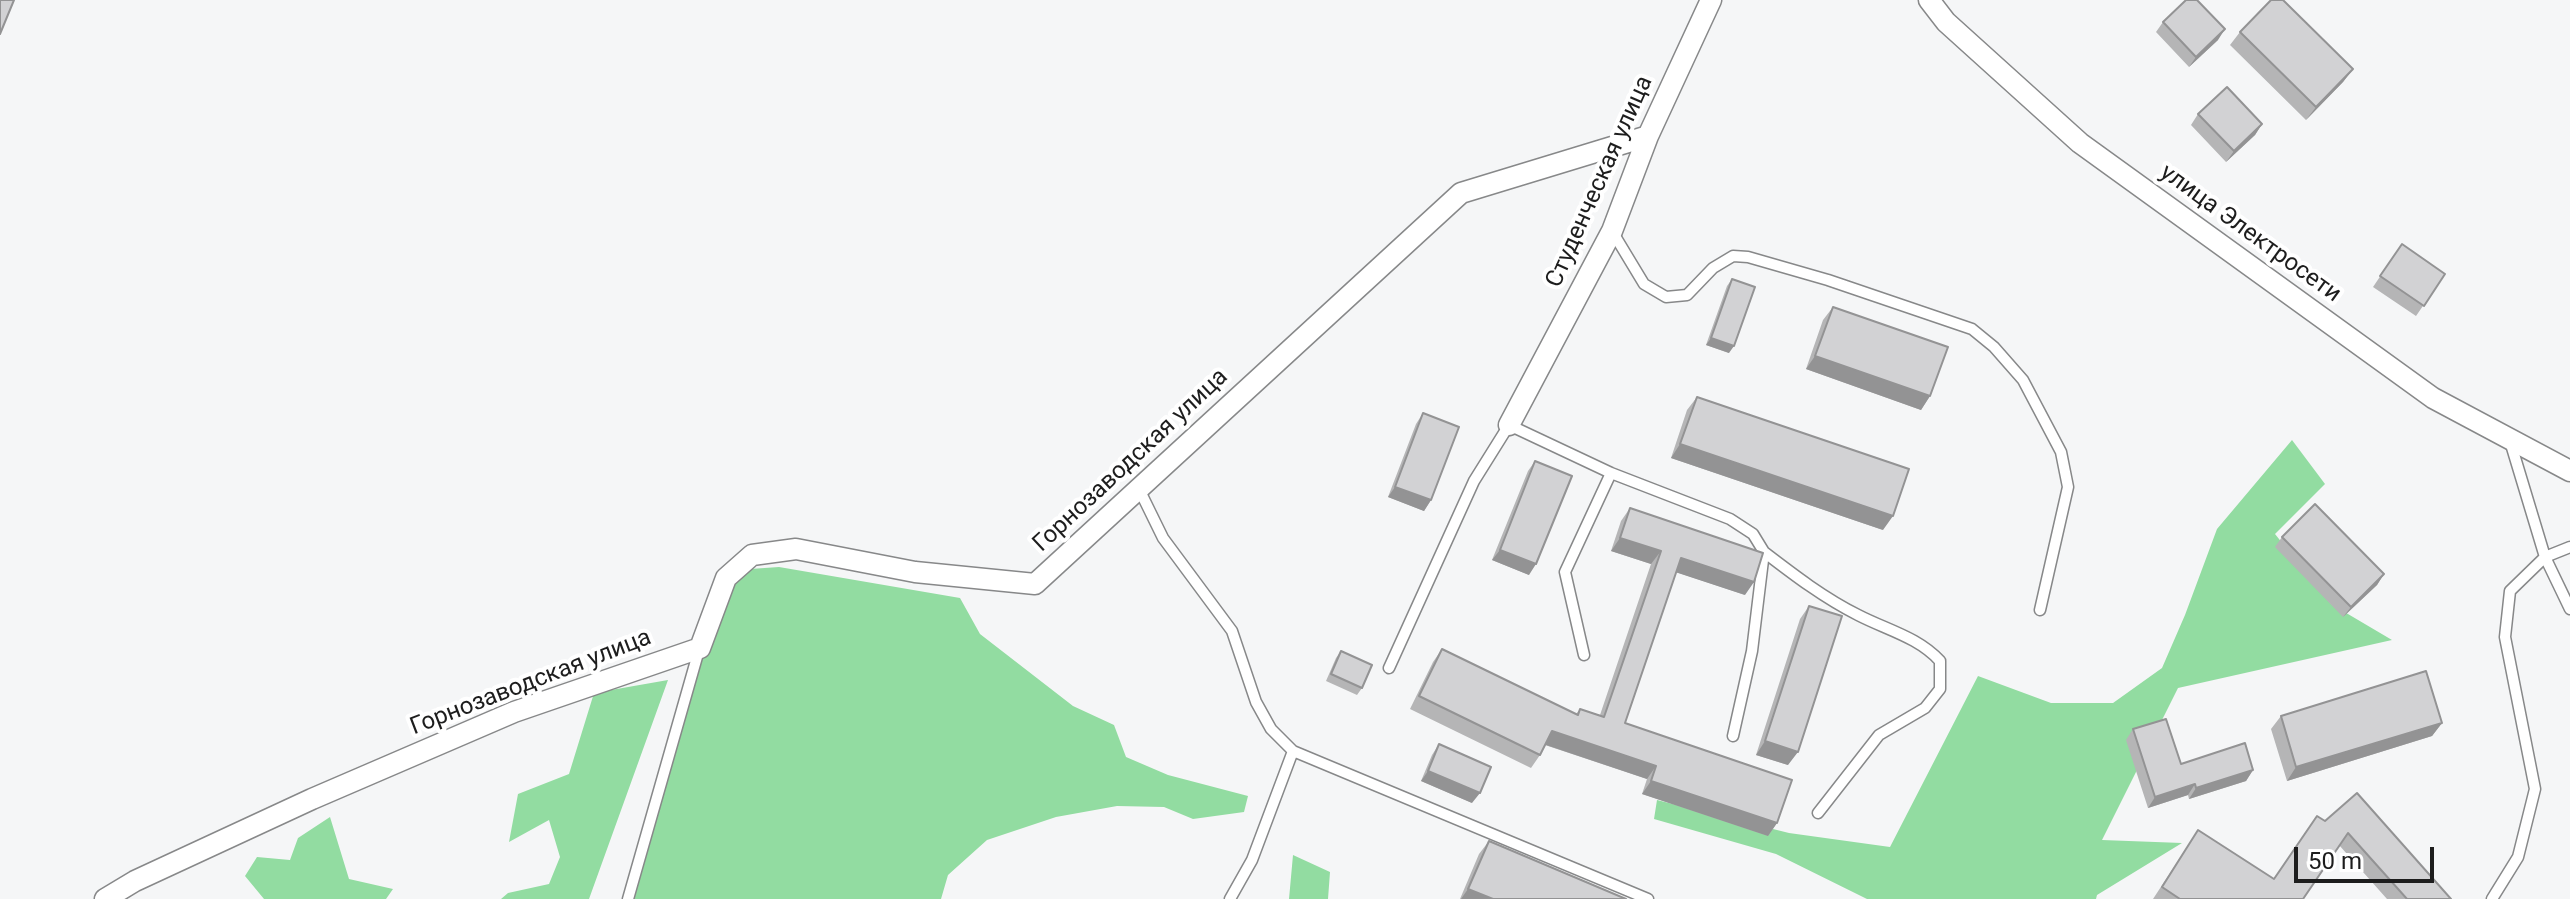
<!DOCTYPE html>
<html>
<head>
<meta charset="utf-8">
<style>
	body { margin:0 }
	#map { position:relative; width:2570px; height:899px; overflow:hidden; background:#f5f6f7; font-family:Roboto,sans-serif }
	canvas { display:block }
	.scale { position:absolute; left:2294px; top:847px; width:140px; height:36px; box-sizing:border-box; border:4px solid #1d1d1d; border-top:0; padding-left:10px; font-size:24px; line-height:28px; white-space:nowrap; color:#1d1d1d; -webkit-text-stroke:6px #fff; paint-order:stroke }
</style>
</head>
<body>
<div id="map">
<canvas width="2570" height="899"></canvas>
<div class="scale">50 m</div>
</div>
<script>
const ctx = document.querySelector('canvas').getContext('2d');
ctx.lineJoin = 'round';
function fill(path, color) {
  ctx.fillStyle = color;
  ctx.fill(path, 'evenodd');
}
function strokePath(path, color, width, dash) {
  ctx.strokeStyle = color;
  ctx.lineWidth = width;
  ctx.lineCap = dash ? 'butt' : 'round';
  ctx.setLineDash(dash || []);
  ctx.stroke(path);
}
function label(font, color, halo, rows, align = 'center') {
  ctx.font = font + ' Roboto,sans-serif';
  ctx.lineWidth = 8;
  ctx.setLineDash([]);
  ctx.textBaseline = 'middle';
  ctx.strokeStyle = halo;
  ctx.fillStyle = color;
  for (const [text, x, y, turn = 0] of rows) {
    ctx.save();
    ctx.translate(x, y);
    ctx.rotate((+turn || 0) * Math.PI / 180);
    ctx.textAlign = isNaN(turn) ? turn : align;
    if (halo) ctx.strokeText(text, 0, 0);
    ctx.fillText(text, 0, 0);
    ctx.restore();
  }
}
fill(new Path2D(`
	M2292,440l33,44 -50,50 56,70 61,36 -214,48 -76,152 80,3 -85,52 -1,4h-229l-91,-45 -122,-35 3,-19 132,33 101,14 88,-171 73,27h62l49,-35 23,-53 32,-86z
	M779,567l181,31 20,36 93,72 41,19 12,32 42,18 80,21 -4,16 -51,7 -29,-12 -47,-1 -61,11 -69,23 -39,35 -7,24h-309l67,-237 36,-81 15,-12z
	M668,680l-79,219h-88l7,-6 41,-9 11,-27 -11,-37 -40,22 9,-48 51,-20 25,-81z
	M330,817l19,62 44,10 -7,10h-122l-19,-23 12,-19 33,3 8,-22z
	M1293,855l37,17 -2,27h-39z`), '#92dca1');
const service = new Path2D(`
	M1612,231l32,53 22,13 21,-2 26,-27 20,-12 15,1 80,23 144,49 22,18 29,33 38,72 7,35 -28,123
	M2510,441l35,116 25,52
	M1139,489l24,49 69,93 24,71 15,27 22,22 355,148
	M1764,552c30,23 60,46 94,63 29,15 60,22 82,46v28l-15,19 -46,27 -61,78
	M1584,655l-19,-83 46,-99
	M1389,668l85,-187 35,-56 102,48 119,46 23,15 11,18 -12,99 -19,85
	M628,899l71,-249
	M1230,899l22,-39 41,-109
	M2492,899l26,-42 17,-68 -30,-152 5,-46 35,-34 25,-10`);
const minor = new Path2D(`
	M1929,0l17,22 134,121 353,255 137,73
	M1509,425l103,-194 36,-95 63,-136
	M105,899l30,-18 177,-82 202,-87 186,-64 26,-70 26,-23 44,-6 119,23 120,12 426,-391 187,-57`);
strokePath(service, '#878889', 13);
strokePath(minor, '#878889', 23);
strokePath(service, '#fff', 10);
strokePath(minor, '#fff', 20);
fill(new Path2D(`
	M2163,22l55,18 -29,27 -33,-35z
	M2240,32l113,37 -10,13 -37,38 -76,-75z
	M2198,114l64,10 -7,11 -29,27 -35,-37z
	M2402,244l43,30 -29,42 -43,-29z
	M1732,279l-3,74 -23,-8 21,-59z
	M1833,307l97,89 -9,14 -115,-41 17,-49z
	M1697,397l186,133 -212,-72 16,-48z
	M1423,413l8,87 -7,11 -36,-14 28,-73z
	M1535,461l-6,114 -37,-15 36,-89z
	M1630,508l115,87 -69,-23 -51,151 152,100 -9,13 -126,-42 5,-15 -102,-34 -5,10 -9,13 -121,-59 23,-47 9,-13 134,65 4,-5 20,6 51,-151 -40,-13 10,-30z
	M2282,537l102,37 -7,11 -34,32 -68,-70z
	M1809,606l-21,159 -32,-10 44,-136z
	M1341,651l21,37 -5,7 -31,-14 10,-23z
	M2281,716l161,7 -10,13 -145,45 -16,-52z
	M2133,729l48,35 72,6 -7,11 -57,18 -1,-4 -40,13 -22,-68z
	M1439,744l33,59 -51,-22 11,-26z
	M2357,793l94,106h-64l-48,-54 -36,54h-150l45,-69 76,49 51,-58z
	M1489,841l137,58h-166l19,-45z`), '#b5b5b6');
fill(new Path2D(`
	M2225,29l-7,11 -29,27 7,-10z
	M2353,69l-10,13 -37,38 10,-13z
	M2262,124l-7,11 -29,27 8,-11z
	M1711,338l23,8 -5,7 -23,-8z
	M1815,356l115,40 -9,14 -115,-41z
	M1680,444l213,72 -10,14 -212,-72z
	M1395,487l36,13 -7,11 -36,-14z
	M1620,538l41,13 -10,13 -40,-13z
	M1500,550l36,14 -7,11 -37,-15z
	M1681,558l73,24 -9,13 -73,-24z
	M2384,574l-7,11 -34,32 8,-10z
	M2442,723l-10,13 -145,45 9,-14z
	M1552,731l104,35 -9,13 -104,-35z
	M1765,741l33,11 -10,13 -32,-10z
	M2253,770l-7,11 -57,18 7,-11z
	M1428,771l52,22 -8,10 -51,-22z
	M1651,781l126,42 -9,13 -126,-42z
	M2195,784l-7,11 -40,13 7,-11z
	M1468,889l25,10h-32z`), '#939394');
const building = new Path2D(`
	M0,0h14l-14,34z
	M2186,0h11l28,29 -29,28 -33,-35z
	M2271,0h12l70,69 -37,38 -76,-75z
	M2227,87l35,37 -28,27 -36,-37z
	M2402,244l43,30 -21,32 -44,-30z
	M1732,279l23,8 -21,59 -23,-8z
	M1833,307l115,40 -18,49 -115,-40z
	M1697,397l212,72 -16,47 -213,-72z
	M1423,413l36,14 -28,73 -36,-13z
	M1535,461l37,15 -36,88 -36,-14z
	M2315,504l69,70 -33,33 -69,-70z
	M1630,508l133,45 -9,29 -73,-24 -56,165 167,57 -15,43 -126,-42 5,-15 -104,-35 -12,24 -121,-59 23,-47 136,66 2,-6 24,8 57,-166 -41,-13z
	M1809,606l33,10 -44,136 -33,-11z
	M1341,651l31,14 -10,23 -31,-14z
	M2426,671l16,52 -146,44 -15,-51z
	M2166,719l15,45 64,-21 8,27 -57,18 -1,-4 -40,13 -22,-68z
	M1439,744l52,23 -11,26 -52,-22z
	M2357,793l94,106h-44l-59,-66 -45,66h-123l-18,-12 36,-57 76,49 43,-63 8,5z
	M1489,841l137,58h-133l-25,-10z`);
fill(building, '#d2d2d4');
strokePath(building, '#939394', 2);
label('24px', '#1d1d1d', '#fff', [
	["Студенческая улица",1600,182,-66],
	["улица Электросети",2250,234,36],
	["Горнозаводская улица",1131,461,-43],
	["Горнозаводская улица",531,683,-21]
]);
</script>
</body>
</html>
